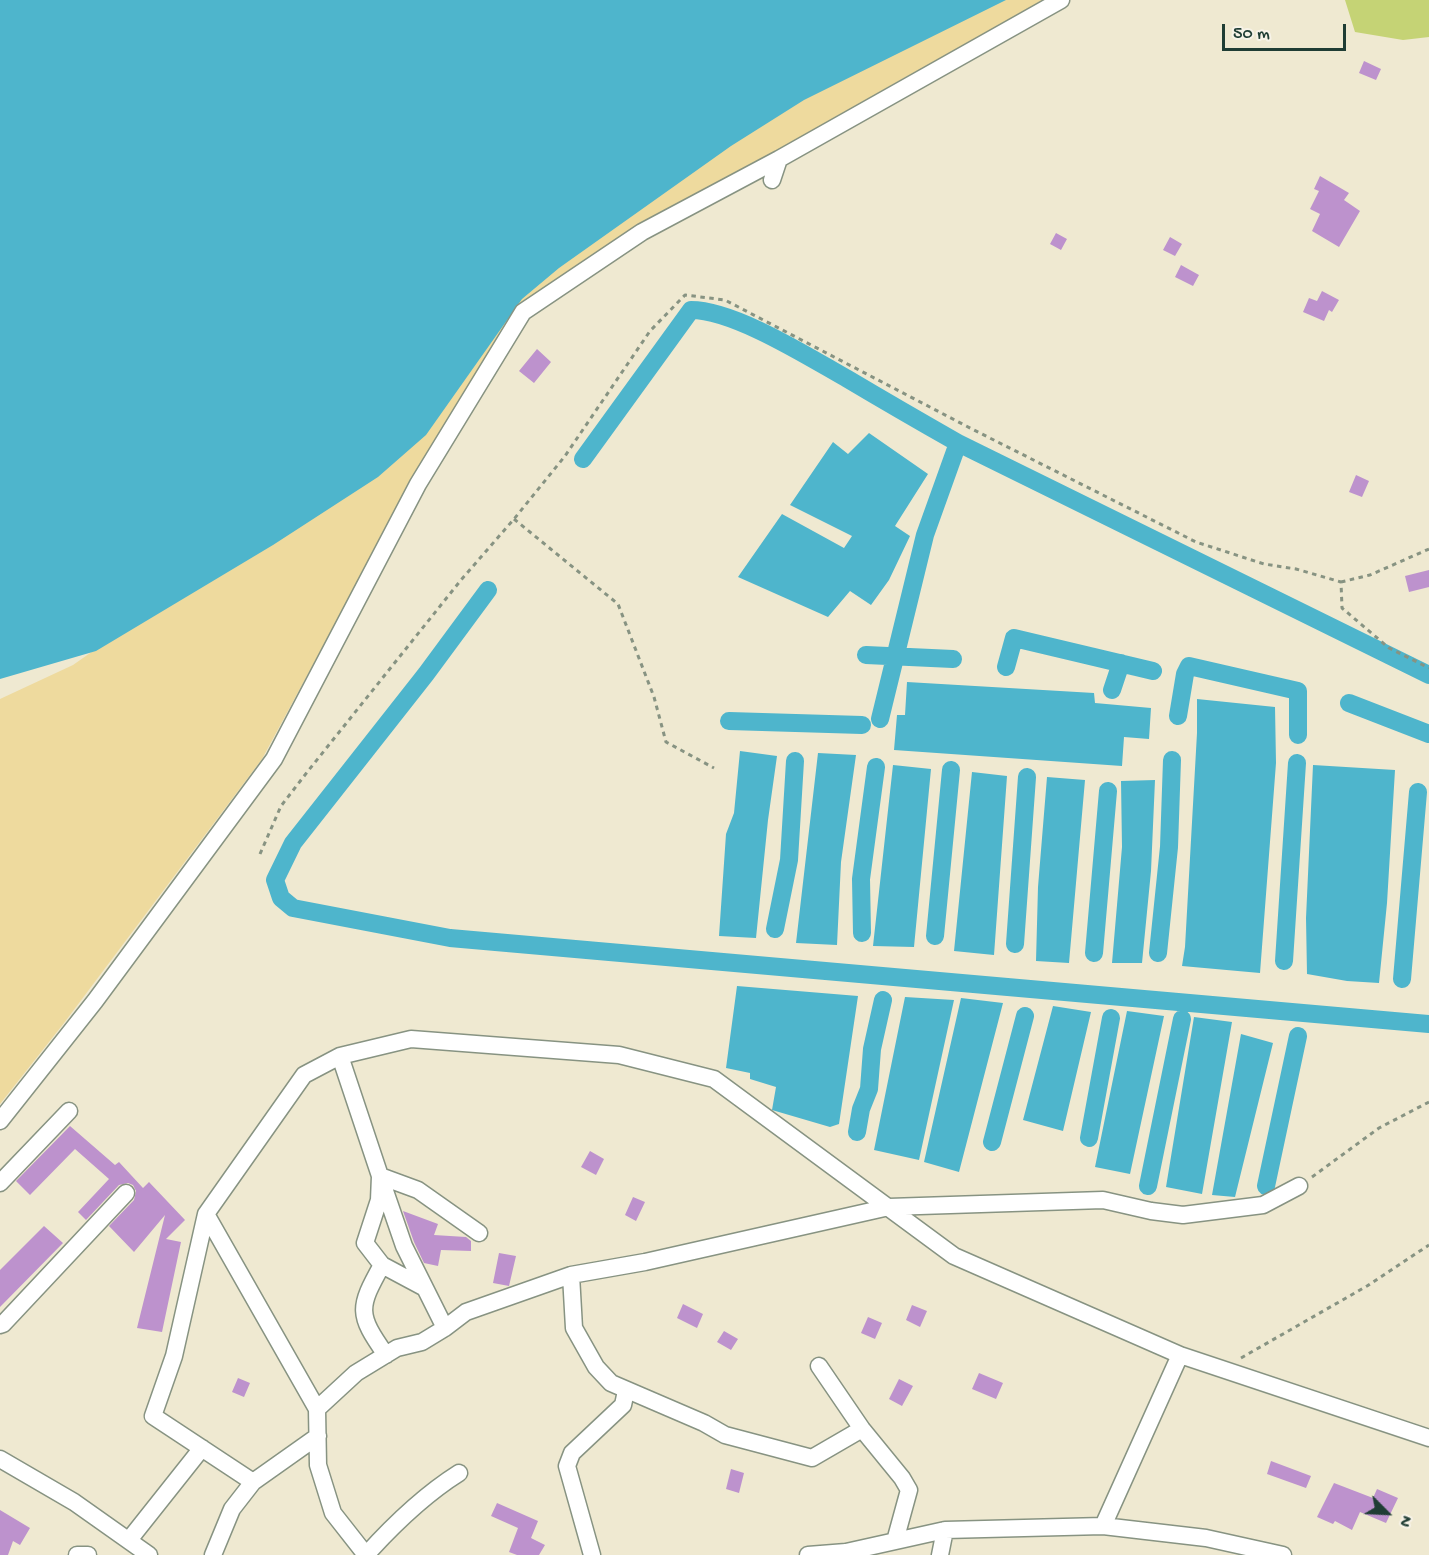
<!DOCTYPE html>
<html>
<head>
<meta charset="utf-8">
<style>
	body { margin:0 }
	#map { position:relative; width:1429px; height:1555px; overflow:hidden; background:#efe9d1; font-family:"Gochi Hand",sans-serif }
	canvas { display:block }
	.north { position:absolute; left:1357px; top:1483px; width:60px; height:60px; -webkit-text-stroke:4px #f7f3e8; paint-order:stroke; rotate:114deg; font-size:16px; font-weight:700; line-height:24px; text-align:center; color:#1f3d34 }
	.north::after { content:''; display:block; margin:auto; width:21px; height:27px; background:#1f3d34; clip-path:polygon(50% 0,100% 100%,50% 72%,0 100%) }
	.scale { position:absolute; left:1222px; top:24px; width:124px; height:27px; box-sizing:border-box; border:3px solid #1f3d34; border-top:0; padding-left:8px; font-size:18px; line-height:21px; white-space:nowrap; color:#1f3d34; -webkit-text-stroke:4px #f7f3e8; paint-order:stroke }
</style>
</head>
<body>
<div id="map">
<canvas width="1429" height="1555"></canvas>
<div class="north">N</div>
<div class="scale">50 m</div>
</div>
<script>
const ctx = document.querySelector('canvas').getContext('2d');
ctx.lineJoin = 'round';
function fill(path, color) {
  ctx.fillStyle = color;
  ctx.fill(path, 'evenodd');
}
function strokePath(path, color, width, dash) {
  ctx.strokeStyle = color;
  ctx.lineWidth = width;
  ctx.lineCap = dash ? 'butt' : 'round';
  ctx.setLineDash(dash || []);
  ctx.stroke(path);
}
fill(new Path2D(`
	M1345,0h84v37l-26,3 -48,-8z`), '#c5d375');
fill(new Path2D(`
	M971,0h78l-147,79 -265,153 -112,77 -127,198 -136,252 -198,264 -64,81v-405l73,-34 207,-145 232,-228 220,-161z`), '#eeda9e');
fill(new Path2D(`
	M0,0h1006l-202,100 -73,46 -172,122 -37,31 -96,136 -48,42 -105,68 -177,106 -96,28z
	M869,433l59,41 -33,52 15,10 -21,44 -18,25 -21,-14 -22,26 -90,-40 44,-63 62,34 8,-12 -62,-31 43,-63 15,12z
	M907,682l187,11 1,10 56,5 -2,31 -25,-2 -2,29 -228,-16 3,-35h8z
	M1197,699l78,8 1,56 -16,210 -78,-7 3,-19 12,-214z
	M740,751l37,5 -9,64 -12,118 -37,-2 7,-102 8,-21z
	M818,753l38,2 -15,107 -4,83 -41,-2z
	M893,765l38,4 -17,178 -41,-1z
	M1313,765l82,5 -8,133 -8,80 -32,-2 -40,-7 -1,-56z
	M972,772l35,4 -13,179 -40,-4z
	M1047,777l38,3 -16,183 -33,-2 2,-74z
	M1155,780l-4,91 -9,92h-30l10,-116 -1,-66z
	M737,986l121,10 -19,128 -9,3 -58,-17 4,-23 -26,-8v-6l-24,-5z
	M905,997l49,3 -35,160 -45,-10z
	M961,998l42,5 -44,169 -35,-10z
	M1053,1006l38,6 -28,119 -40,-11z
	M1127,1011l37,5 -34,158 -35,-7z
	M1194,1017l38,5 -30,172 -36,-7z
	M1241,1034l32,9 -38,154 -23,-2z`), '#4eb5cc');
strokePath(new Path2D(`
	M583,459l108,-149c43,0 116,46 155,68 37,22 75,44 112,65
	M488,590l-62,84 -133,169 -18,37 6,18 12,10 157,30 979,86
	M866,655l87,4
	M1006,667l8,-29 139,33
	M1112,690l9,-27
	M1349,703l80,31
	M1178,716l7,-42 4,-8 109,25v44
	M880,719l45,-184 33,-92 471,232
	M729,721l133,4
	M775,929l14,-69 6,-99
	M862,933l-1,-54 15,-112
	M935,936l16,-166
	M1015,944l12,-167
	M1094,953l14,-162
	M1158,953l11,-106 3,-87
	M1284,961l13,-198
	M1402,979l16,-187
	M857,1132l4,-23 8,-20 3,-40 11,-49
	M1089,1138l22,-120
	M992,1142l33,-126
	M1148,1186l34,-167
	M1266,1186l32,-150`), '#4eb5cc', 18);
fill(new Path2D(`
	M1364,61l17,8 -5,11 -17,-7z
	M1320,176l29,17 -5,7 16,11 -21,36 -27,-16 8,-17 -10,-5 9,-18 -5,-2z
	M1056,233l11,6 -6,11 -11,-6z
	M1170,237l12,7 -7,12 -12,-6z
	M1181,265l18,10 -6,11 -18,-9z
	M1322,291l17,9 -7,12 -3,-2 -5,11 -21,-9 6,-14 8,3z
	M537,349l14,13 -17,21 -15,-12z
	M1356,475l13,6 -7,16 -13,-5z
	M1429,570v17l-20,5 -4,-16z
	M70,1126l45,39 4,-3 24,26 6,-6 36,38 -19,19 15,3 -19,90 -25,-4 28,-113 -31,37 -25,-26 25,-26 2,-9 -3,-6 -5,-2 -9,2 -33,35 -8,-8 31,-33 -34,-30 -45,46 -14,-14z
	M590,1151l14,8 -8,16 -15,-8z
	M633,1197l12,5 -9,19 -11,-6z
	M403,1211l35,13 -4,11 32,2 5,4v10l-30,-1 -3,16 -14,-3 -10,-21z
	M44,1226l19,17 -63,64v-37z
	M499,1253l17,3 -7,30 -16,-3z
	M683,1304l20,10 -6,14 -20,-10z
	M912,1305l15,6 -7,16 -14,-7z
	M868,1317l14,6 -7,16 -14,-6z
	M724,1331l14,8 -7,11 -14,-8z
	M979,1373l24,10 -7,16 -24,-10z
	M238,1378l12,5 -6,14 -12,-5z
	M899,1379l14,7 -11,20 -13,-7z
	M1271,1461l40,15 -5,12 -39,-14z
	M731,1469l13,4 -5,20 -13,-4z
	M1334,1483l39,15 4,-9 21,9 -12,25 -26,-11 -8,18 -17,-9 -2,3 -16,-7z
	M497,1503l41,18 -7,17 14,7 -6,10h-22l-8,-3 9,-24 -27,-12z
	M0,1510l30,18 -10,17 -7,-4 -5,14h-8z`), '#bd92cd');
const minor = new Path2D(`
	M772,180l7,-21 282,-159
	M340,1056l40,120 -1,24 -14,43 17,22 43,23
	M0,1121l95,-120 179,-242 144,-275 105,-172 119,-80 137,-73
	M380,1176l38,14 61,43
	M0,1183l69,-72
	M383,1185l21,61 41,82
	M206,1214l111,195 1,56 15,48 33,42
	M382,1265c-24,43 -25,49 4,90
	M571,1275l3,53 22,39 15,16 93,40 21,12 87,23 50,-29
	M0,1325l3,-1 123,-131
	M819,1366l43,63 40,49 7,12 -14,51
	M317,1409l39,-36 41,-25 25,-6 23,-14 21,-16 105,-37 74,-13 244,-55 214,-7 48,11 32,4 80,-10 36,-19
	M0,1459l74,43 75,53
	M253,1482l-100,-66 21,-60 32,-142 98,-139 36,-19 71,-17 208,16 95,24 240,177 226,99 249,83
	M1103,1526l77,-171
	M129,1540l73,-92
	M77,1555h11
	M213,1555l19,-46 21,-27 65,-46
	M366,1555c28,-31 58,-60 93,-82
	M592,1555l-25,-89 5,-13 51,-48 3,-14
	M808,1555l38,-3 99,-22 158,-4 103,12 77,17
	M940,1555l5,-25`);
strokePath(minor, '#879382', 19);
strokePath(new Path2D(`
	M514,519l104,85 36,93 12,45 48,26
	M1341,582l29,-7 59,-26
	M260,854l21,-48 27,-35 153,-191 53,-61 51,-63 85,-125 35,-36 40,5 247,129 224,113 68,22 32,5 45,13 1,26 47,40 40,20
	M1312,1177l67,-49 50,-26
	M1241,1358l126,-72 62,-41`), '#879382', 3, [4.5, 4.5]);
strokePath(minor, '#fff', 16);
</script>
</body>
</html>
